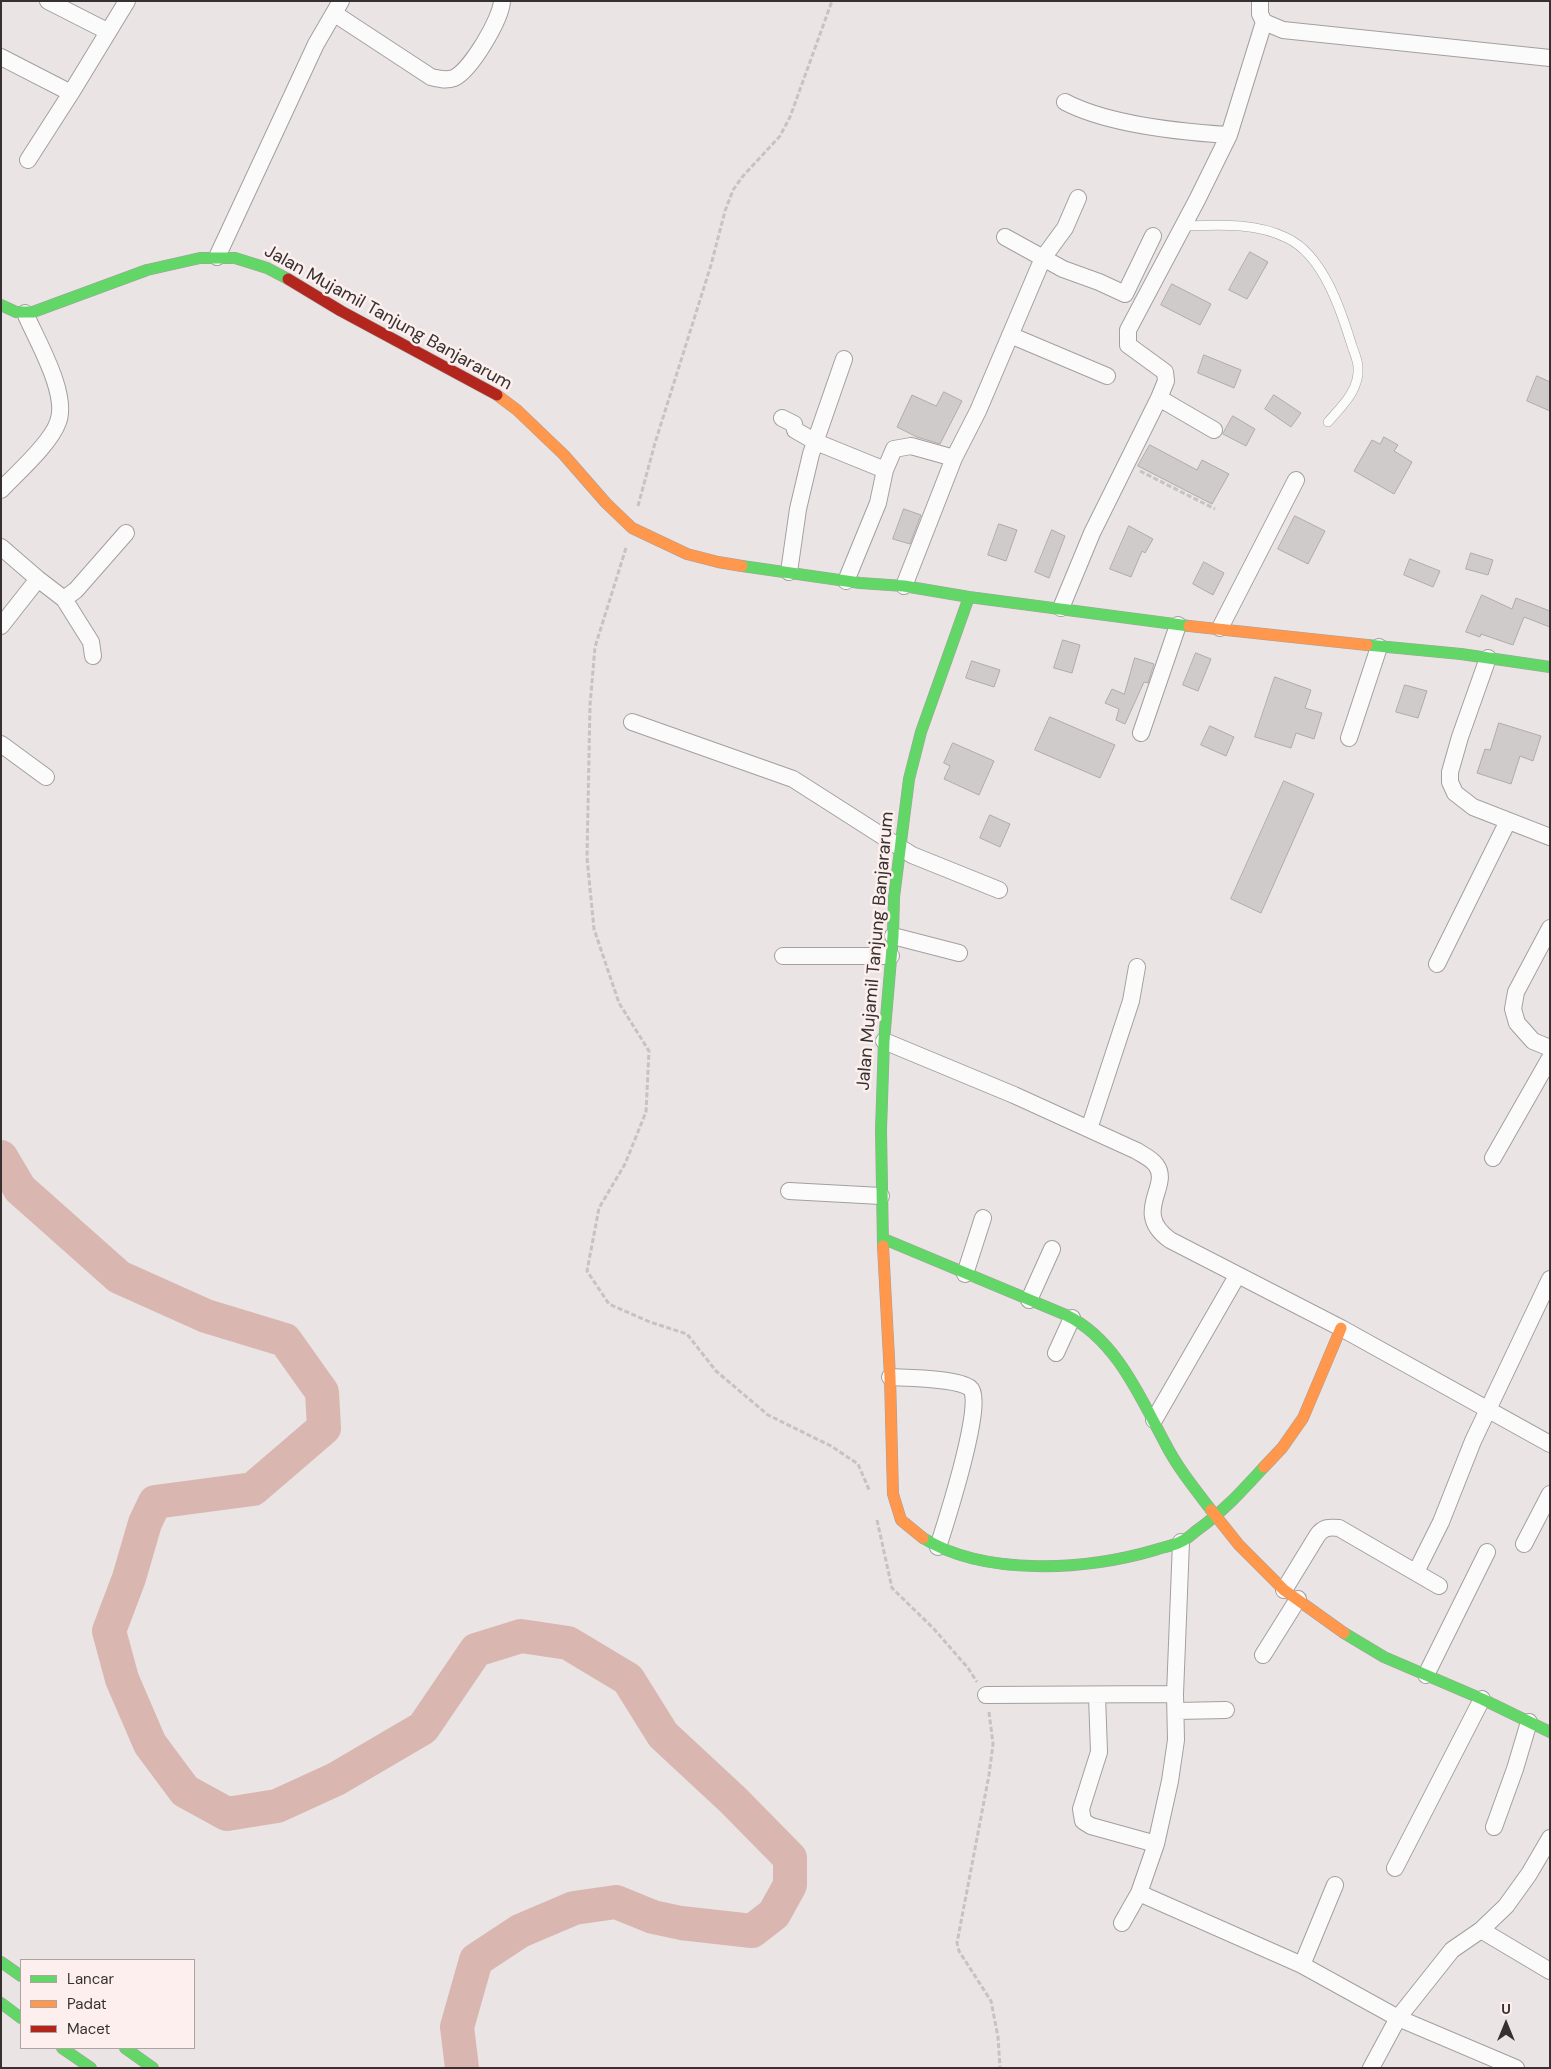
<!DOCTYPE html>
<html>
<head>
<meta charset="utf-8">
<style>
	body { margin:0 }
	#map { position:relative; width:1551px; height:2069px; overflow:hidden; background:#eae4e4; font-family:"DM Sans",sans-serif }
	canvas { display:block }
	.frame { position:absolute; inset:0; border:2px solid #363130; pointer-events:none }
	.legend { position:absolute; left:20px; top:1959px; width:175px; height:90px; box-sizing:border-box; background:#fcefed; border:1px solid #ada3a1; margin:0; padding:6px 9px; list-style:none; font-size:15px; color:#363130 }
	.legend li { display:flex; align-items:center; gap:10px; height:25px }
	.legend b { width:25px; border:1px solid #ada3a1 }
	.north { position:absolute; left:1481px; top:1999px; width:50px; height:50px; -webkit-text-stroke:4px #fcefed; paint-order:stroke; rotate:0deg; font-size:14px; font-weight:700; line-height:20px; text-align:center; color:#363130 }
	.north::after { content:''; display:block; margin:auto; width:18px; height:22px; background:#363130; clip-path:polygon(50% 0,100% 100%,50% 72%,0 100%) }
</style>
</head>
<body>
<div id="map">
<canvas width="1551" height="2069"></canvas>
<div class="frame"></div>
<ul class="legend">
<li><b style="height:6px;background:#63d668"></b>Lancar</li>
<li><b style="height:6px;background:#ff974d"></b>Padat</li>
<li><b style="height:6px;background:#b3261e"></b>Macet</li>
</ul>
<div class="north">U</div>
</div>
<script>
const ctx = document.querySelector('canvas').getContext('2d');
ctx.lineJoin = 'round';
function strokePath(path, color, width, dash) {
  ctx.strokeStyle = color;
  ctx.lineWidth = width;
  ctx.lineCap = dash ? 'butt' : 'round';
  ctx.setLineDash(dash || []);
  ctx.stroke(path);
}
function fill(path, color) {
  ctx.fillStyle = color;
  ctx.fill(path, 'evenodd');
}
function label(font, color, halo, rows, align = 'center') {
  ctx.font = font + ' "DM Sans",sans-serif';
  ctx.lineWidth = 5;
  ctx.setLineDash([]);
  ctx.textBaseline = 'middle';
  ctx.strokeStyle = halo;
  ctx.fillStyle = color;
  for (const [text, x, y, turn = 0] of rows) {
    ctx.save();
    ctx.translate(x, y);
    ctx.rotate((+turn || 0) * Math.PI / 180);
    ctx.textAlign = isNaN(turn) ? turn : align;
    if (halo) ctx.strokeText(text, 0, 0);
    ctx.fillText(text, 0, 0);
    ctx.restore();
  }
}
strokePath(new Path2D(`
	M1,1157l19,32 99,88 87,39 79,24 37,52 2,36 -71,61 -98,13 -10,21 -16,55 -20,53 13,48 28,65 35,47 42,23 50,-8 59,-27 87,-51 53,-78 45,-14 47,7 60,36 35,56 70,65 57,58v27l-16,29 -22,17 -71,-8 -28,-6 -37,-15 -42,6 -54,23 -44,29 -19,67 5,41`), '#dab6b0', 34);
const building = new Path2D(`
	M1250,252l18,10 -21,37 -18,-9z
	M1172,284l39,20 -11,21 -39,-20z
	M1204,355l37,15 -7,18 -36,-15z
	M1537,376l13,6v29l-23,-10z
	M944,392l18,9 -22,43 -23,-7 -20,-10 15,-32 24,11z
	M1274,395l27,18 -10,14 -26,-18z
	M1233,416l22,13 -9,17 -23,-12z
	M1384,437l14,8 -4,6 18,11 -18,32 -40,-23 18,-31 8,4z
	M1150,445l47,25 5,-10 27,14 -17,30 -74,-38z
	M904,509l17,6 -11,29 -17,-5z
	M1295,516l30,15 -17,33 -30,-15z
	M999,524l18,6 -11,31 -18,-6z
	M1129,526l24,13 -8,14 -3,-2 -11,26 -21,-8z
	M1052,530l13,6 -16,42 -14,-6z
	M1471,553l22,7 -5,15 -22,-6z
	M1410,559l30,12 -7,16 -29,-12z
	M1204,562l20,11 -11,22 -20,-11z
	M1482,595l30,14 4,-11 34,13v16l-26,-10 -11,28 -32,-11 -1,3 -14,-5z
	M1063,640l17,5 -8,28 -18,-5z
	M1196,653l15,6 -13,32 -15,-6z
	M1135,658l19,6 -6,19 -4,-1 -19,42 -9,-4 3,-11 -14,-6 7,-14 12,5z
	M972,661l28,9 -6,17 -28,-9z
	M1275,677l36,13 -6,18 17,5 -8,26 -18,-6 -5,15 -36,-11z
	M1405,685l22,6 -9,27 -22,-6z
	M1050,717l65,28 -15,33 -65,-28z
	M1499,723l42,13 -8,25 -13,-5 -9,28 -34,-11 8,-24 5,1z
	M1210,726l24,11 -8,19 -25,-11z
	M953,743l41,18 -15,34 -35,-16 6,-13 -6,-3z
	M1284,781l30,13 -53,119 -30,-14z
	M990,815l20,9 -10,23 -20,-9z`);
fill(building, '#d0cbcb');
strokePath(building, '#b0abaa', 1);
const lane = new Path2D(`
	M1182,226c35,-1 73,-4 105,12 36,17 54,72 65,108 2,6 6,15 6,21 2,23 -17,40 -30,55`);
const street = new Path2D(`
	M48,1l59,30
	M1260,1v13l4,8 19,8 267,28
	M335,14l96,63c8,2 15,4 23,1 17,-8 47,-59 48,-77
	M1,57l70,36
	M1065,102c42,22 116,30 164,33
	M28,160l43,-67 56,-92
	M1005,237l58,32 36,13 26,12 28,-58
	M217,257l99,-213 25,-43
	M1010,335l97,41
	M1159,398l55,32
	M782,418l12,6 1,6 21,12 69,28
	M1,490c16,-17 50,-47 57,-68 11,-28 -22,-83 -33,-109
	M1,547l37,32 26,20 27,43 2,14
	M789,572l9,-63 13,-55 33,-95
	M846,581l32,-78 7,-33 9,-21 17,-3 43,12
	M904,586l50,-128 24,-47 65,-153 22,-30 13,-30
	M64,599l12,-9 50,-57
	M1061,608l31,-75 67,-135 7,-17 -1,-9 -37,-27v-15l69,-130 32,-65 35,-113
	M1,626l37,-47
	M1220,628l76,-148
	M1488,658l-28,79 -10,35v10l5,11 18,14 77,30
	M632,722l161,57 119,76 87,35
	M1141,733l37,-108
	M1349,738l30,-91
	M1,744l45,33
	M1550,928l-34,64 -3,17 4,14 16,18 17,7
	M893,936l66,17
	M783,956h108
	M1437,964l71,-143
	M884,1041l130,54 123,56c6,4 15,8 19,14 16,21 -25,47 14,75l171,88 209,116
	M1089,1129l42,-128 6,-34
	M1493,1158l57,-100
	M789,1191l92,5
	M965,1274l18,-56
	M1029,1300l23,-51
	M1056,1353l16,-35
	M890,1377c18,1 67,1 80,11 16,11 -25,137 -32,159
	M1154,1420l83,-144
	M1524,1544l26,-50
	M1416,1572l25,-50 32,-81 77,-162
	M1284,1590l33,-54c6,-9 12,-9 22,-8l100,58
	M1263,1655l35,-56
	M1426,1675l61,-123
	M986,1695l189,-1
	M1097,1696l2,56 -18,57 2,12 8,5 65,18
	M1176,1711l50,-1
	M1494,1827l21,-58 14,-47
	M1395,1868l87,-169
	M1139,1893l163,72 96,53 118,50
	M1122,1923l17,-30 17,-49 14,-63 6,-41 -1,-46 6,-152
	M1481,1930l69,41
	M1302,1965l33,-80
	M1371,2068l27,-50 54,-68 29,-20 25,-24 23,-32 21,-36`);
const fast = new Path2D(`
	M1,305l15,7h17l114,-42 53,-12h35l32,10 21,11
	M742,566l118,17 44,3 65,11 220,29
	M1367,645l94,9 89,13
	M884,1239l182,76c50,24 74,82 99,128 12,24 30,46 46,67
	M883,1246l-2,-116 3,-89 9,-105 1,-39 15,-118 12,-47 48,-135
	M923,1538c62,39 164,32 232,12 8,-3 18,-4 25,-8 6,-2 11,-7 16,-11 27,-19 46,-40 68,-64
	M1344,1633l40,24 98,42 68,33
	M1,1962l20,14
	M1,2003l20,15
	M62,2048l29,20
	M125,2048l28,20`);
const slow = new Path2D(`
	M497,395l20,15 47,45 42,48 26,25 55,26 31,8 24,4
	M1189,626l178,19
	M883,1246l7,131 3,117 8,26 22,18
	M1264,1467l18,-19 21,-30 38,-90
	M1211,1510l28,35 45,45 60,43`);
const jam = new Path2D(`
	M288,279l53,32 156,84`);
strokePath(lane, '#a49f9f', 10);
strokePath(street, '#a49f9f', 18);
strokePath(fast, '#a49f9f', 12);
strokePath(slow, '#a49f9f', 12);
strokePath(jam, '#a49f9f', 12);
strokePath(new Path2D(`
	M1140,471l75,38
	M638,506l17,-63 56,-178 14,-54 8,-21 10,-14 37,-40 10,-19 42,-116
	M626,548l-31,99 -5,58 -3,153 7,71 25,74 30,48 -3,61 -21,52 -26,44 -12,63 22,33 41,18 37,12 29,37 52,44 63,31 27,18 12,28
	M877,1520l15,68 42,41 34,39 9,14
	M989,1712l4,32 -4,31 -32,168 2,8 32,50 7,36 2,31`), '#c6c3c3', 3, [5, 2.5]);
strokePath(lane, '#fcfbfb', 9);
strokePath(street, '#fcfbfb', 16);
strokePath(fast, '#63d668', 11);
strokePath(slow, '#ff974d', 11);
strokePath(jam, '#b3261e', 11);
label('18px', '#363130', '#fcefed', [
	["Jalan Mujamil Tanjung Banjararum",388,318,29],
	["Jalan Mujamil Tanjung Banjararum",876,951,-85]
]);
</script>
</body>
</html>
